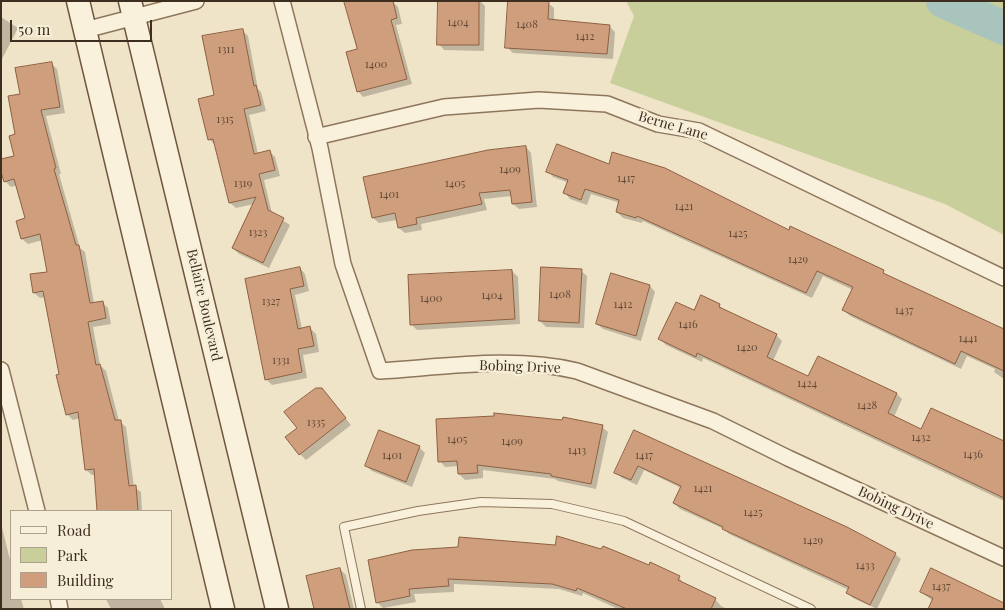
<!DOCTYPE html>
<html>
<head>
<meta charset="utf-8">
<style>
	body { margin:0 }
	#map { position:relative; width:1005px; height:610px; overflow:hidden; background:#f0e4c8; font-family:"Playfair Display",serif }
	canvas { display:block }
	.frame { position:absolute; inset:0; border:2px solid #3d2e20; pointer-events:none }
	.legend { position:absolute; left:10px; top:510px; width:162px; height:90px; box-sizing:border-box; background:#f7eed8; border:1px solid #ada18e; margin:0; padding:6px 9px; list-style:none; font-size:15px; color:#3d2e20 }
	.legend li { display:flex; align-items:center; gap:10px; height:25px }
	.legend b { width:25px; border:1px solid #ada18e }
	.scale { position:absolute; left:10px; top:20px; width:142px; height:22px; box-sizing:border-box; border:2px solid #3d2e20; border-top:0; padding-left:6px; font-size:15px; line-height:18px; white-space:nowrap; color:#3d2e20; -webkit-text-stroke:4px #f7eed8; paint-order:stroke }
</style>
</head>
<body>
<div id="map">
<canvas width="1005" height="610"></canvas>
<div class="frame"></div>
<ul class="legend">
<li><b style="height:6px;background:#faf1dc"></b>Road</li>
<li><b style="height:14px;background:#c9cf9b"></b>Park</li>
<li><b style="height:14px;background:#cf9f7d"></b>Building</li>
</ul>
<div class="scale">50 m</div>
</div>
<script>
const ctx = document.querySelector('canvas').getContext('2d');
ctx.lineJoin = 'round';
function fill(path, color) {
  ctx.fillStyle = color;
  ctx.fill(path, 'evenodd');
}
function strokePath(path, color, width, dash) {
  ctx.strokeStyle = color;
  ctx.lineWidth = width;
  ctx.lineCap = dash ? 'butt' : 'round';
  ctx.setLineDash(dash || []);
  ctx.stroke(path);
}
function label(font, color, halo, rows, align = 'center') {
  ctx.font = font + ' "Playfair Display",serif';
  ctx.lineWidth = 5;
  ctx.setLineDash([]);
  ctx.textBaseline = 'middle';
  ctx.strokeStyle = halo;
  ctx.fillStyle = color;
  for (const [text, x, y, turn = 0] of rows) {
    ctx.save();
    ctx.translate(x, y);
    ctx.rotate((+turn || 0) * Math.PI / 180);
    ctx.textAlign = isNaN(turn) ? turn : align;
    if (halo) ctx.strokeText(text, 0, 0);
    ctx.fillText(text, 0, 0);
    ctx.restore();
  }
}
fill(new Path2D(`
	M626,1h378v234l-59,-31 -335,-121 24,-67z`), '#c9cf9b');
fill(new Path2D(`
	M392,1l6,6 4,17 -6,1 16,59 -49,13 -5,-6v-41z
	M439,1h41l5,5 -1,45 -40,-1 -5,-6z
	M548,3l6,5v13l55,5 6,6 -2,27 -100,-6 -6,-6z
	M1,17l17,11 -17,33z
	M242,30l6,6 10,53 3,3 5,19 -17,4 9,39 12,-2 5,5 5,19 -16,4 8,33 18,12 -21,43 -30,-14 -6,-6 21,-44 -18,4 -6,-5 -14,-57 -7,-7 6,-43z
	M51,63l6,6 8,44 -19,3 15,58h-2l21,74 5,4 9,51 8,-1 6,6 3,16 -18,3 7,38 6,6 13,50 7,6 8,60 7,5 1,19h-44l-2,-36h-4l-6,-5 -6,-52 -7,2 -6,-6 -21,-117 -6,1 -6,-5 14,-20 -5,-33 -15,4 -6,-5 -4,-18 9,-2 -10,-34 -6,2 -6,-6 11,-24 5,-62z
	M526,147l5,6 6,54 -18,2 -6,-5 -1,-8 -28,3 3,11 -66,14 1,6 -17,3 -6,-5 -2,-8 -18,3 -6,-5z
	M548,171l241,61 94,40 6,5 115,55v47l-10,-7 1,-3 -28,-13 -6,13 -111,-53 -6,-6 9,-20 -30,-14 -11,22 -169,-77 -1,2 -19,-5 -6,-6 3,-9 -29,-9 -4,11 -17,-6 -5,-6 4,-10 -16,-6z
	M300,268l5,6 4,17 -14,4 7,34 8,-1 6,6 3,18 -16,3 4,23 -35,7 -6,-6 -20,-99z
	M512,271l6,6 2,47 -103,6 -6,-6z
	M581,271l6,5 -3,52 -38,-1 -6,-6z
	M650,286l5,6 -14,49 -38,-12 -6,-5z
	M719,305l6,6 51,24 6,6 -9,20 36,17 88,16 5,5 -8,18 28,14 82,12v58l-301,-143 -1,4 -36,-17 -6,-6 34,-27z
	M327,395l24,30 -45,35 -6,-6 -2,-26z
	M563,421l39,6 6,5 -12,57 -38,-8 -3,-2 -72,-9v8l-18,2 -6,-6v-8l-14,1 -5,-6z
	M635,431l260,123 6,5 -24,50 -24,-11 -5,-5 1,-3 -120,-56 -5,-5 -44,-20 -6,-6 7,-15 -37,-18 -7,15 -15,-7 -6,-6z
	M419,447l6,6 -13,34 -40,-16 -6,-5z
	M1,523l10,41v35h10l3,10h-23z
	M369,561l310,16 5,8 31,14 6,7 6,3h-109l-35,-16 -1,3 -23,-7 -105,-5v8l-40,2 2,8 -33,6 -6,-6z
	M340,569l6,6 8,34h-39z
	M921,592l83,13 -71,-4z
	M106,599h54l5,10h-54z`), '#0003');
strokePath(new Path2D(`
	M943,1l61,27`), '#a9c4bc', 34);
const building = new Path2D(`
	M344,1h49l4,17 -6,2 16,59 -50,13 -11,-40 11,-3z
	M438,1h41v44h-42z
	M508,1h41l-1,18 62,6 -3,29 -102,-6z
	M243,29l11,57 2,-1 5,20 -17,4 10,45 16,-4 5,20 -16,4 9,36 16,8 -21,45 -31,-15 24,-51 -27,6 -16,-64 -5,1 -10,-41 16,-4 -12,-59z
	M52,62l8,45 -19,3 15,58 -2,1 22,76h3l11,58 13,-2 3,17 -18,4 8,43 4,-1 15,56h6l8,66 7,-1 2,26h-41l-3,-42 -9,1 -7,-58 -12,3 -10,-40 3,-1 -16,-83 -10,2 -3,-19 17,-2 -7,-38 -19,5 -5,-18 9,-3 -11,-39 -10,3 -3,-10v-13l13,-3 -5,-20 6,-2 -7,-38 12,-2 -5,-26z
	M557,144l52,20 3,-12 53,16 124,62 1,-4 94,44 -1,3 121,56v42l-43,-20 -6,13 -113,-54 11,-23 -36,-16 -11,22 -169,-77 -1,2 -20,-6 3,-12 -34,-11 -4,11 -18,-7 5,-13 -22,-8z
	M526,146l6,56 -20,2 -2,-14 -31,3 3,11 -66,14 1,6 -19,4 -3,-15 -23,5 -9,-41 125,-27z
	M300,267l4,19 -14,3 8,40 12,-3 4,20 -16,3 4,23 -37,8 -20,-101z
	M541,267l41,2 -3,54 -40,-2z
	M512,270l3,49 -105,6 -2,-50z
	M611,273l39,12 -14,51 -40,-12z
	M701,295l19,9 -1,3 58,27 -10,23 41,19 10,-20 79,37 -9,20 33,16 10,-21 73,33v57l-307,-145 -1,4 -38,-18 18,-37 18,8z
	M316,388h6l24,30 -47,37 -14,-18 12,-9 -13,-16z
	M494,413l68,7 1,-3 40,8 -12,59 -40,-8v-2l-74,-9 1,8 -20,1 -1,-13 -19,1 -2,-43 58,-3z
	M379,430l41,16 -14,36 -41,-16z
	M634,430l213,97 49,26 -26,52 -24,-12 3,-6 -127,-58 1,-2 -50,-24 8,-17 -43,-20 -7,14 -17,-7z
	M557,536l44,13 2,-3 46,19 1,-3 30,14 -2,4 38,18 -5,11h-84l-50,-21 -1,3 -24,-7 -104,-5 1,7 -40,3 1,7 -34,7 -8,-43 44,-10 46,-3 1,-10 96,8z
	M340,568l10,41h-36l-8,-33z
	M931,568l73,35v6h-76l5,-11 -13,-6z`);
fill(building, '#cf9f7d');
strokePath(building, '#8d5f41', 1);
const lane = new Path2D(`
	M361,609l-17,-82 74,-16 63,-9 71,2 72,17 187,88`);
const street = new Path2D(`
	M282,1l38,147 23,116 37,107c64,-4 134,-15 197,0l136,50 75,37 216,100
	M85,30l111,-29
	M316,137l128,-30 95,-7 68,4 51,20 41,7 305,147
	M1,370l36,141
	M58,599l2,10`);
const secondary = new Path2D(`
	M78,1l145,608
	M130,1l147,608`);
strokePath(lane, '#8d765c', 10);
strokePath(street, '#8d765c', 18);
strokePath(secondary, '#6f573f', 25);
strokePath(lane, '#faf1dc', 8);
strokePath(street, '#faf1dc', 15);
strokePath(secondary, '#faf1dc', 22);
label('11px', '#624a37', null, [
	["1404",458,23],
	["1408",527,25],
	["1412",585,37],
	["1311",226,50],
	["1400",376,65],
	["1315",225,120],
	["1409",510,170],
	["1417",626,179],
	["1319",243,184],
	["1405",455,184],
	["1401",389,195],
	["1421",684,207],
	["1323",258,233],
	["1425",738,234],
	["1429",798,260],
	["1408",560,295],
	["1404",492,296],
	["1400",431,299],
	["1327",271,302],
	["1412",623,305],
	["1437",904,311],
	["1416",688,325],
	["1441",968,339],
	["1420",747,348],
	["1331",281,361],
	["1424",807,384],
	["1428",867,406],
	["1335",316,423],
	["1432",921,438],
	["1405",457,440],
	["1409",512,442],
	["1413",577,451],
	["1436",973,455],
	["1401",392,456],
	["1417",644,456],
	["1421",703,489],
	["1425",753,513],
	["1429",813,541],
	["1433",865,566],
	["1437",941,587]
]);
label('14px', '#3d2e20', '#f7eed8', [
	["Berne Lane",673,126,16],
	["Bellaire Boulevard",204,305,77],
	["Bobing Drive",520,367,2],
	["Bobing Drive",896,508,25]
]);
</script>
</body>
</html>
